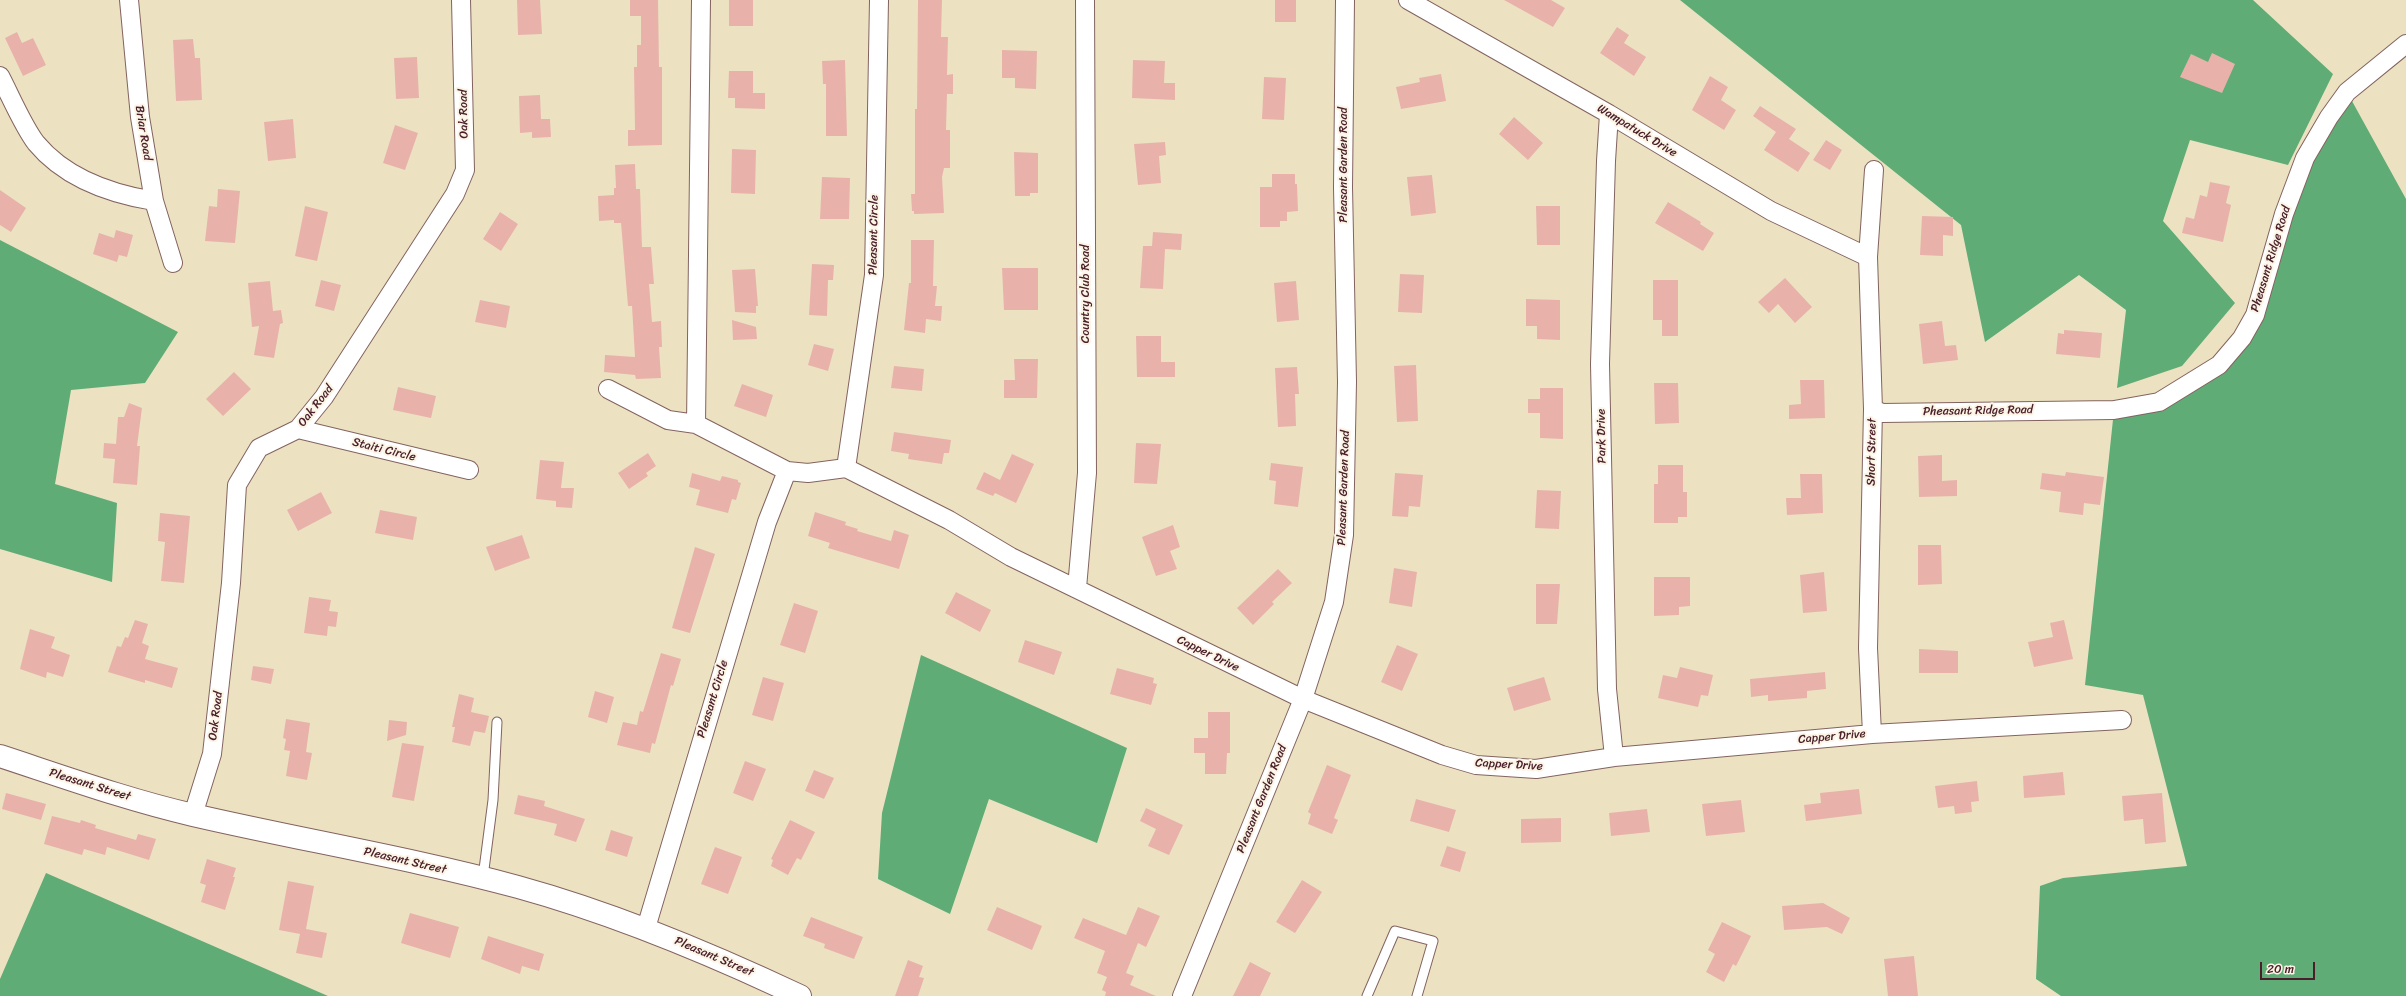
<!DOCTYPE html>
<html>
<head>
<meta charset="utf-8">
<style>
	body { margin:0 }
	#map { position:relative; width:2406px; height:996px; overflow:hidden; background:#ece2c1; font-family:Sriracha,sans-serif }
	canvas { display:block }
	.scale { position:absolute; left:2260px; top:962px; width:55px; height:18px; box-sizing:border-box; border:2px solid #4a1f2b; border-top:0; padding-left:5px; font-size:12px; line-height:14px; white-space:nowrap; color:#4a1f2b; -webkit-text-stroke:3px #fcf5e5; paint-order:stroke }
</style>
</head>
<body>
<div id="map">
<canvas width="2406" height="996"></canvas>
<div class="scale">20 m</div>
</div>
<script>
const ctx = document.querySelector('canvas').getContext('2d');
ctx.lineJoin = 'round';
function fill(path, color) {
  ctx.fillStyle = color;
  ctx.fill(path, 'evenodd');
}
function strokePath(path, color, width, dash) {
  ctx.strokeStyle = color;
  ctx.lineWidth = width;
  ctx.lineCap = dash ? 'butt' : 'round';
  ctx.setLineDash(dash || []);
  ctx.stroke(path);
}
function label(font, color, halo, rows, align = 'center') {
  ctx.font = font + ' Sriracha,sans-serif';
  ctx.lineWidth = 4;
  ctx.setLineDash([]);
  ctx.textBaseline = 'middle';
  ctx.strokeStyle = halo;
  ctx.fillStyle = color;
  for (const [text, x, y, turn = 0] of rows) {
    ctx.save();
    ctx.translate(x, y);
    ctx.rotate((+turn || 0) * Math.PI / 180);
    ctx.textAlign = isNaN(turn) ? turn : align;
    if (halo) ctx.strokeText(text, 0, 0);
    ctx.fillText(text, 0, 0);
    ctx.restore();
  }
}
fill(new Path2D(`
	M1680,0h573l80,74 -45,91 -98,-25 -27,81 72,82 -53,63 -65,22 9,-78 -47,-35 -94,67 -24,-117z
	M2347,92l59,107v797h-345l-25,-17 4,-93 23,-8 124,-12 -44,-171 -58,-10 29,-275 45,-8 83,-64 42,-124z
	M0,240l178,92 -33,51 -74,7 -16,94 62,19 -5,79 -112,-33z
	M921,655l206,93 -30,95 -108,-44 -39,115 -72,-35 4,-66z
	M46,873l282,123h-328v-17z`), '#60ac76');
fill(new Path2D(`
	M517,0h23l2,34 -24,1z
	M630,0h28l1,67h3v78l-34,1v-16h7l-1,-63h3v-22h4v-29h-11z
	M729,0h24v26h-24z
	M918,0h24l-1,37h7l-1,38 6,-1v20h-6l-1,36h4v38h-6l-2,9 2,36 -30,1v-3h-2l-1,-17h4v-85h2z
	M1275,0h21v22h-21z
	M1504,0h47l14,8 -12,19z
	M1617,27l12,8 -5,8 22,14 -12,19 -34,-23z
	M17,32l5,11 11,-5 13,27 -23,11 -18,-38z
	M193,39l2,19h5l2,42 -26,1 -3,-61z
	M1002,50l35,1 -1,38 -21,-1v-10h-13z
	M2212,53l23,11 -13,29 -42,-16 11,-23 17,8z
	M417,57l2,41 -23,1 -2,-41z
	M845,60l2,76h-21v-52h-3l-1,-23z
	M1133,60l32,1 -1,22h11v17l-43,-2z
	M729,71h24v22h12v16l-30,-1v-10h-7z
	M1441,74l5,27 -45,8 -5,-22 24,-5 -1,-4z
	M1710,76l18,11 -7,13 15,10 -12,20 -32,-20z
	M1264,77l22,1 -2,42 -22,-1z
	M540,95l1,24h9l1,18 -19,1v-6l-12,1 -1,-37z
	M1760,106l36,23 -7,10 21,14 -12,19 -34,-22 12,-18 -23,-16z
	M1514,117l29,26 -15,17 -29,-26z
	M293,119l3,39 -28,3 -4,-39z
	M395,125l23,8 -13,37 -22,-7z
	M1826,140l16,10 -12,20 -17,-10z
	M1165,142l1,13 -7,1 2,27 -23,2 -4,-41z
	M732,149l24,1 -1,44 -24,-1z
	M1014,152l24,1v40h-8v3h-15z
	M635,164l1,25h4l2,58h9l3,37h-5l3,38 9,-1 1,26h-3l2,31 -25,1 -1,-4 -31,-3 1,-17 30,2 -3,-51h-4l-7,-83h-7v-3l-15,1 -1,-25 16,-1v-7h2l-1,-23z
	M1272,174h23v10h2l1,27 -11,1v9h-7v6h-20v-40h12z
	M1432,175l4,38 -25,3 -4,-39z
	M822,177l28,1 -1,41h-29z
	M2210,182l20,4 -4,17 5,2 -8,37 -41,-9 4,-16 8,2 6,-24 7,2z
	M218,189l22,2 -5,52 -30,-2 4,-35 8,1z
	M0,190l26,18 -15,24 -11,-7z
	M1668,202l33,20 -1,2 14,9 -11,18 -48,-28z
	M305,206l23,6 -11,49 -22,-5z
	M1536,206h24v39h-23z
	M500,212l18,12 -17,27 -18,-12z
	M1922,216l31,1v19l-10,-1v21l-23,-1z
	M116,230l17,5 -6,22 -8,-2 -2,7 -24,-8 6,-21 15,5z
	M1153,232l29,2 -1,16 -16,-1 -2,40 -23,-1 3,-42h9z
	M911,240h23l-1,46h4l-2,20h7l-1,15 -15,-2 -1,14 -21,-3 5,-47h2z
	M812,264l22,1 -1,15h-5l-1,36 -18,-1z
	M1002,268h36v42h-34z
	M755,269l3,37h-2v7l-21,-1 -3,-42z
	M1400,274l24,1 -2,38 -24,-1z
	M1785,278l27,29 -17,16 -17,-19 -9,9 -11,-11z
	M321,280l20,5 -7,26 -19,-5z
	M1653,280h25v56h-16v-16h-9z
	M270,281l3,30 8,-1 2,13 -3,1 -6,34 -20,-3 5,-29 -7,1 -4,-44z
	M1296,281l3,39 -22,2 -3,-39z
	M1526,299l34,1v40l-23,-1v-13h-11z
	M480,300l30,6 -4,22 -31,-6z
	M732,320l24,7 1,12 -24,1z
	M1942,321l3,25 11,-1 2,15 -35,4 -4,-40z
	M2064,330l38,3 -2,25 -44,-4 2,-21 6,1z
	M1136,336h25v26h14v15h-38z
	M814,344l20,5 -6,22 -20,-6z
	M1014,359h24l-1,39h-33v-18h11z
	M1416,365l2,56 -21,1 -3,-56z
	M894,366l30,3 -2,22 -31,-3z
	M1297,367l2,27h-4l1,32 -18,1 -3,-59z
	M234,372l17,17 -28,27 -17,-17z
	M1800,380h24l1,38 -36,1v-14l12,-1z
	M1654,383h24l1,40 -24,1z
	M742,384l31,11 -7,22 -32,-11z
	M398,387l38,9 -5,22 -38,-8z
	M1540,388h23v51l-23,-1v-25h-12v-14h12z
	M129,403l13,5 -5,38h3l-3,39 -24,-2 2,-24 -12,-1 1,-15 12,1 2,-27h6z
	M894,432l57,8 -2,13h-5l-2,11 -34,-5 1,-5 -18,-3z
	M1136,443l25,1 -4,40 -23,-1z
	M648,453l8,13 -10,7 2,3 -19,13 -11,-16z
	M1012,454l22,10 -18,39 -21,-10 -2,3 -17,-7 8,-17 16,8z
	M1942,455v26l15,-1v16l-38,1 -1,-41z
	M540,460l24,2 -3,26h13l-2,20 -16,-1v-6l-20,-2z
	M1271,463l32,4 -5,40 -24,-3 2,-23 -7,-1z
	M1658,465h25v27h4v25h-9v6h-24v-39h4z
	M2066,472l38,5 -4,28 -16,-2 -1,12 -24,-3 2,-20 -21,-3 2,-16 23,3z
	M692,473l28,8 2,-5 16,4v2l3,1 -5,17 -4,-1 -4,14 -32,-8 4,-15 -11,-3z
	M1395,473l28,2 -3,32 -11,-1 -1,11 -16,-1z
	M1800,474h22l1,39 -36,2 -1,-17h15z
	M1537,490l24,1 -2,38 -24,-1z
	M321,492l11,21 -34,18 -11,-21z
	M380,510l37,7 -4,23 -38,-7z
	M815,512l31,10 -1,3 13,4 -1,2 34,10 3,-11 15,5 -10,34 -71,-21 2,-5 -22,-7z
	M160,513l30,3 -6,67 -23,-2 4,-39 -7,-1z
	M1173,525l7,22 -10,4 7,18 -21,7 -14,-39z
	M522,535l8,23 -35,13 -9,-24z
	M1918,545h23l1,39 -24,1z
	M695,547l20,7 -25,79 -18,-5z
	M1394,568l23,4 -5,35 -23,-4z
	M1278,569l14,14 -20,19 2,2 -21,21 -16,-17z
	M1824,572l3,39 -24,2 -3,-38z
	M1654,577h36v29l-11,1v8l-25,1z
	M1536,584h24l-3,40h-21z
	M956,592l35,18 -11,22 -35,-19z
	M309,597l22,3 -2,11 9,1 -2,15 -8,-1 -1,10 -23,-3z
	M794,603l24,8 -13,42 -25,-8z
	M135,620l13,4 -6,19 7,3 -4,13 33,9 -6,20 -27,-8v3l-37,-11 9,-26 4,1 4,-10 3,1z
	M2064,620l9,39 -39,8 -6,-25 25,-5 -3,-14z
	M30,629l25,8 -4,11 19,7 -7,22 -16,-5 -1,6 -26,-9z
	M1025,640l37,12 -8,23 -36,-13z
	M1397,645l21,9 -16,37 -21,-9z
	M1919,649l39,2v22h-39z
	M661,653l20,6 -8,27 -2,-1 -16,59 -3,-1 -2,10 -33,-8 6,-23 14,3 3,-14 3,1z
	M253,666l21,3 -3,15 -20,-4z
	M1680,667l33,8 -5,21 -7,-1 -3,12 -40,-9 5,-23 14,3z
	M1117,668l37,10 -1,5 4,1 -6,21 -41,-11z
	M1825,672l1,17 -19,2v7l-39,3v-6l-17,2 -1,-18z
	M763,677l21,6 -11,38 -21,-6z
	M1544,677l7,23 -37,11 -7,-23z
	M595,691l19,6 -7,26 -19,-6z
	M459,694l15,4 -3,14 18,4 -4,17 -11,-2 -4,15 -18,-4 3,-15h-3z
	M1208,712h22v41h-3l-1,21h-21v-21h-11v-15h14z
	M286,719l24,4 -4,29 6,1 -5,27 -21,-4 4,-25 -6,-1 2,-11 -3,-1z
	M389,720l18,2 -1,13 -19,6z
	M402,743l22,3 -10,55 -22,-4z
	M745,761l21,8 -13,32 -20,-8z
	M1327,765l24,10 -17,43 4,2 -6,14 -24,-10 3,-10 -3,-2z
	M814,770l20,8 -10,21 -19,-8z
	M2063,772l2,23 -41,3 -1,-22z
	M1977,781l2,20 -8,1 1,10 -17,2 -1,-8 -16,2 -3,-22z
	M1859,789l3,25 -56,7 -2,-16 17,-2 -1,-10z
	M6,793l40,11 -5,16 -39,-11z
	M2162,793l4,49 -21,2 -2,-25 -19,2 -2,-25z
	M518,795l27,6 -1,5 41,13 -9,23 -22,-7 3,-11 -43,-10z
	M1416,799l40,11 -7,22 -39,-11z
	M1741,800l4,32 -39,4 -4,-32z
	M1146,808l37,17 -14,30 -21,-9 8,-17 -16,-8z
	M1647,809l3,23 -39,4 -2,-23z
	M52,816l28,7 1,-3 15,5 -1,3 41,12 2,-6 18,5 -7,21 -42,-13 -2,8 -21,-6 -2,6 -38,-11z
	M1561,818v24l-40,1v-24z
	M790,820l25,12 -14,28 -4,-2 -9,17 -17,-9 2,-6 -2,-1z
	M611,830l22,7 -6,20 -22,-7z
	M1447,846l19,6 -6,20 -20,-6z
	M715,847l27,10 -14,37 -27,-10z
	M207,859l29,9 -3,9h2l-10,33 -24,-8 5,-17 -6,-2z
	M1302,880l20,12 -27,41 -19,-11z
	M288,881l26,5 -8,43 21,4 -5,25 -26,-5 4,-19 -21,-4z
	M1823,903l27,15 -8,16 -15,-7 -43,3 -2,-24z
	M997,907l45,19 -10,24 -45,-20z
	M1138,907l22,9 -14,31 -8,-4 -12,30 8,3 -4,9 26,11h-51l1,-4 -4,-2 5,-13 -10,-4 8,-22 -31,-13 9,-20 43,17z
	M410,913l49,14 -9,31 -49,-15z
	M811,917l52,20 -9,22 -30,-11 1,-4 -22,-8z
	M1722,922l29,14 -15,30 -3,-2 -9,18 -18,-10 9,-18 -7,-4z
	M488,936l56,18 -5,17 -17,-5 -2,8 -39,-15z
	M1914,956l4,40h-30l-4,-37z
	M908,960l15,6 -4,11 5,1 -6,18h-23z
	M1250,962l21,11 -11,23h-27z`), '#e8b2ab');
const service = new Path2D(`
	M483,877l10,-77 4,-78
	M1367,996l28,-65 38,10 -16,55`);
const minor = new Path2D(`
	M129,0l11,117 14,84 19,62
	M701,0l-5,424 91,47 21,2 38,-5 28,-193 5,-275
	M1408,0l201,114 162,97 97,46
	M0,76c10,19 23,50 36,67 29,35 75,51 118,58
	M1609,114l-3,47 -6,203 7,325 7,68
	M608,389l60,31 28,4
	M1873,409l9,4 232,-3 45,-8 60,-37 23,-27 13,-23 29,-101 21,-56 24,-41 18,-25 59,-48
	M298,429l171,41
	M846,468l103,52 62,37 292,142 139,56 34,10 60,4 78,-12 258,-23 250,-14
	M1077,588l10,-115 -2,-473
	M1872,734l-4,-86 5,-239 -5,-152 6,-87
	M193,815l19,-61 19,-171 6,-98 22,-37 39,-19 26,-32 131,-203 10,-24 -4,-170
	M646,928l121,-406 20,-51
	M1182,996l121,-297 31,-97 10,-67 3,-153 -4,-195 2,-187`);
const secondary = new Path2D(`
	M0,756c64,21 128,44 193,59 108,25 218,43 325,72 98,27 191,66 282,109`);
strokePath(service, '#836360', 11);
strokePath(minor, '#836360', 20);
strokePath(secondary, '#836360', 24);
strokePath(service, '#fff', 9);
strokePath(minor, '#fff', 18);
strokePath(secondary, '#fff', 22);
label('12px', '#4a1f2b', '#fcf5e5', [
	["Oak Road",464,114,-91],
	["Wampatuck Drive",1637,131,31],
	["Briar Road",143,133,81],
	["Pleasant Garden Road",1344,165,-90],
	["Pleasant Circle",874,235,-89],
	["Pheasant Ridge Road",2271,259,-73],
	["Country Club Road",1086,294,-90],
	["Oak Road",316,406,-52],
	["Pheasant Ridge Road",1978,411,-1],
	["Park Drive",1602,436,-91],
	["Staiti Circle",384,450,14],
	["Short Street",1872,452,-89],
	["Pleasant Garden Road",1344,488,-88],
	["Capper Drive",1208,654,26],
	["Pleasant Circle",713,699,-73],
	["Oak Road",216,716,-83],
	["Capper Drive",1832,737,-5],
	["Capper Drive",1509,765,3],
	["Pleasant Street",90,785,17],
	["Pleasant Garden Road",1262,799,-68],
	["Pleasant Street",405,861,13],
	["Pleasant Street",714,957,23]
]);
</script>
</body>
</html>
